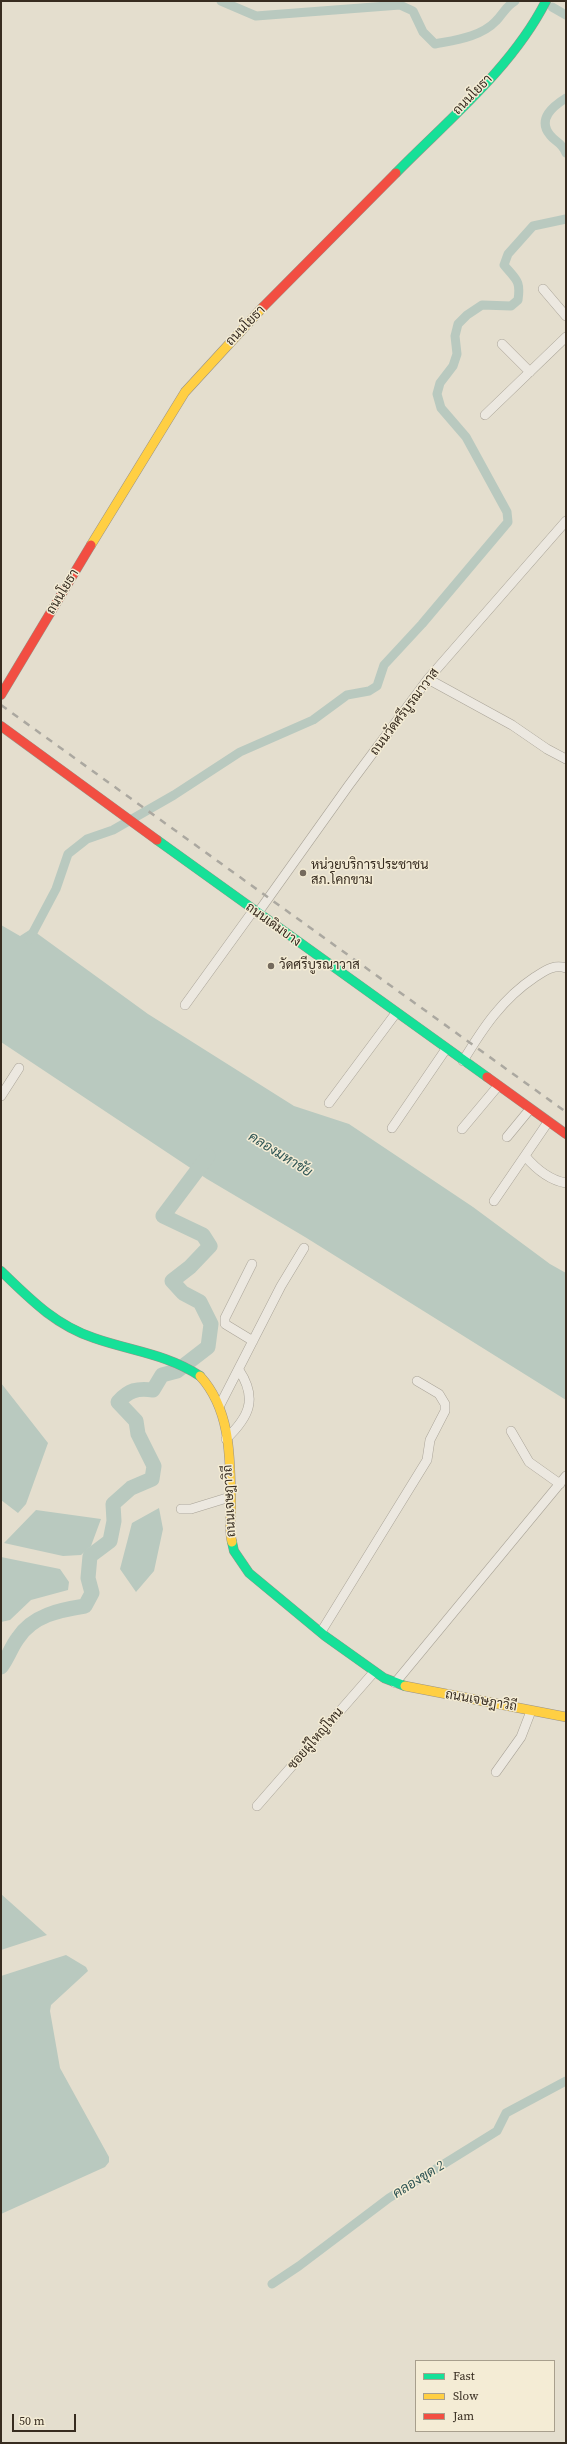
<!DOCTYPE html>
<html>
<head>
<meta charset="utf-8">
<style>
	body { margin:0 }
	#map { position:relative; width:567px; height:2444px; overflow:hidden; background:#e4dece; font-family:"Source Serif 4",serif }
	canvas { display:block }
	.frame { position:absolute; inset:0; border:2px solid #372c20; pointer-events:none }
	.legend { position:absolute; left:415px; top:2360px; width:140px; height:72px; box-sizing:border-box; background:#f4ecd5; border:1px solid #a89f8d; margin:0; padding:5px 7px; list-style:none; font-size:12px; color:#372c20 }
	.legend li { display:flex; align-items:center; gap:8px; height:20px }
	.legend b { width:20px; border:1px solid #a89f8d }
	.scale { position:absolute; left:12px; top:2414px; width:64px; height:18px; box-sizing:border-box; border:2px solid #372c20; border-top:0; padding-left:5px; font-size:12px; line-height:14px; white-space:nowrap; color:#372c20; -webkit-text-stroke:3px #f4ecd5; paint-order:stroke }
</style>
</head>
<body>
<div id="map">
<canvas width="567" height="2444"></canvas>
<div class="frame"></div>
<ul class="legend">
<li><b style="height:5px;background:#16e098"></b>Fast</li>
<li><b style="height:5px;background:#ffcf43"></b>Slow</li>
<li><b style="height:5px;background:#f24e42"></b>Jam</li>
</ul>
<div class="scale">50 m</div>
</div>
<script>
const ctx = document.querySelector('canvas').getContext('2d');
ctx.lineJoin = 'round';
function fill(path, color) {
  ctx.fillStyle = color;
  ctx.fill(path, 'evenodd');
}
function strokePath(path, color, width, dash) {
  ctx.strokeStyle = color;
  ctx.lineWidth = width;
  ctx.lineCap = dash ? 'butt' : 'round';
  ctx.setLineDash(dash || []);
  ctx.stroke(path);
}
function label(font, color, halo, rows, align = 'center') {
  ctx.font = font + ' "Source Serif 4",Sarabun,serif';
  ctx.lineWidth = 3;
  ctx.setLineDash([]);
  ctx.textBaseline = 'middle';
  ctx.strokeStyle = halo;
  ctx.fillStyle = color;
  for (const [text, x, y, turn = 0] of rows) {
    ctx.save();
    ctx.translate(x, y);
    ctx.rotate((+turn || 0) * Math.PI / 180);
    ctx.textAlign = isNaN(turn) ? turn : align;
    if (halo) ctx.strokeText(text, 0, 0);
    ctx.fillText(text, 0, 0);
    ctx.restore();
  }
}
fill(new Path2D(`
	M1,925l19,11 11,-7 117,85 146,92 55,18 124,83 77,57 16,9v127l-261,-163 -98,-58 -206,-137z
	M1,1383l47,60 -22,61 -8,9 -17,-13z
	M159,1508l4,21 -9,42 -18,21 -16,-23 12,-46z
	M36,1510l65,9 -10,27 -10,9 -18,1 -59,-13z
	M1,1557l59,12 9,13 -1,8 -37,10 -21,20 -9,2z
	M1,1894l46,41 -46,15z
	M66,1955l20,12 2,4 -37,34 -1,6 10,57 49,89v5l-4,5 -104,47v-238z`), '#b9c9bf');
strokePath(new Path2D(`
	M221,1l35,15 144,-11 13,6 10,21 12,12c20,-4 46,-7 61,-23 7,-7 10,-15 19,-20
	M552,7l14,8
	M566,98c-13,8 -29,21 -16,37 6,8 11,6 16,18
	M29,940l27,-51 12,-35 19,-15 26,-9 61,-35 66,-43 73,-32 34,-25 22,-4 8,-5 7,-21 38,-41 86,-102 -1,-10 -41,-75 -25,-29 -4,-14 3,-11 13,-17 4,-12 -2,-18 3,-12 9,-9 15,-10 29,1 7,-6c3,-20 -2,-20 -14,-35l4,-11 25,-28 33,-7
	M272,2284l27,-18 90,-68 108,-67 9,-18 60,-32`), '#b9c9bf', 9);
strokePath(new Path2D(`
	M1,1667c7,-9 10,-20 17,-29 15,-23 42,-28 67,-32l7,-13 -4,-15 2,-22 20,-15 4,-20 -1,-17 18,-16 21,-9 2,-13 -16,-32 -2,-13 -18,-19c11,-12 19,-14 35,-12l9,-15 15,-4 31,-24 3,-23 -11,-22 -17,-9 -11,-12 18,-14 20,-21 -7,-11 -40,-19 45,-60`), '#b9c9bf', 15);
const street = new Path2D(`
	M543,289l23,27
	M502,344l28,28
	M485,415l81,-78
	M428,679l84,46 35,24 19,10
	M257,914l92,-129 79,-106 138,-158
	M185,1005l68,-94
	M463,1061c20,-33 39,-62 72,-84 10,-6 18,-13 31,-9
	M1,1096l18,-28
	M329,1103l67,-90
	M392,1128l54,-79
	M462,1129l36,-43
	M507,1137l23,-28
	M525,1156c11,13 24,24 41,27
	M494,1201l54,-79
	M252,1264l-27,54v6l28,17
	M220,1405l61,-119 23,-38
	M511,1431l18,31 31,22
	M226,1439c23,-22 32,-40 13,-69
	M181,1509h10l39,-12
	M321,1632l106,-172 3,-20 15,-29v-7l-6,-10 -22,-13
	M395,1683l171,-207
	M496,1772l25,-35 10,-26
	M257,1806l117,-134`);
const fast = new Path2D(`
	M396,173c52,-53 116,-105 150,-172
	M157,840l330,237
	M1,1271c29,28 54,54 93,67 37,13 73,16 106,38
	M232,1542l2,9 15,22 76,63 59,42 21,8`);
const slow = new Path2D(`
	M91,545l94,-153 78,-85
	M200,1376c32,35 30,85 31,129 0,12 -2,26 1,37
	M405,1686l161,31`);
const jam = new Path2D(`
	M263,307l133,-134
	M1,695l90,-150
	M1,726l156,114
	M487,1077l79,57`);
strokePath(street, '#a9a397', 10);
strokePath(fast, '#999287', 10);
strokePath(slow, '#999287', 10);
strokePath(jam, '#999287', 10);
strokePath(street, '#ece8e0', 9);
strokePath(fast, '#16e098', 9);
strokePath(slow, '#ffcf43', 9);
strokePath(jam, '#f24e42', 9);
strokePath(new Path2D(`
	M1,705l565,407`), '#aba8a0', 2.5, [7, 7]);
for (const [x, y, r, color] of [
	[303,873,4,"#746a5d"],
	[271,966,4,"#746a5d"]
]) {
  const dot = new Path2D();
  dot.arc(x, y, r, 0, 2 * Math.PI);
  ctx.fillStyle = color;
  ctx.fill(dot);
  strokePath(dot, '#f4ecd5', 1.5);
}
label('13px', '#372c20', '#f4ecd5', [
	["ถนนโยธา",473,95,-46],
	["ถนนโยธา",246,326,-46],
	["ถนนโยธา",63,592,-59],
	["ถนนวัดศรีบูรณาวาส",405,712,-53],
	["ถนนเดิมบาง",273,925,36],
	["ถนนเจษฎาวิถี",230,1501,-93],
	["ถนนเจษฎาวิถี",481,1701,10],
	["ซอยผู้ใหญ่โทน",316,1739,-49]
]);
label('13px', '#372c20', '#f4ecd5', [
	["หน่วยบริการประชาชน",311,866],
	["สภ.โคกขาม",311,881],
	["วัดศรีบูรณาวาส",279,966]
], 'left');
label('italic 14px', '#305655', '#f4ecd5', [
	["คลองมหาชัย",280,1155,32],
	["คลองขุด 2",419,2180,-32]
]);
</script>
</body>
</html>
